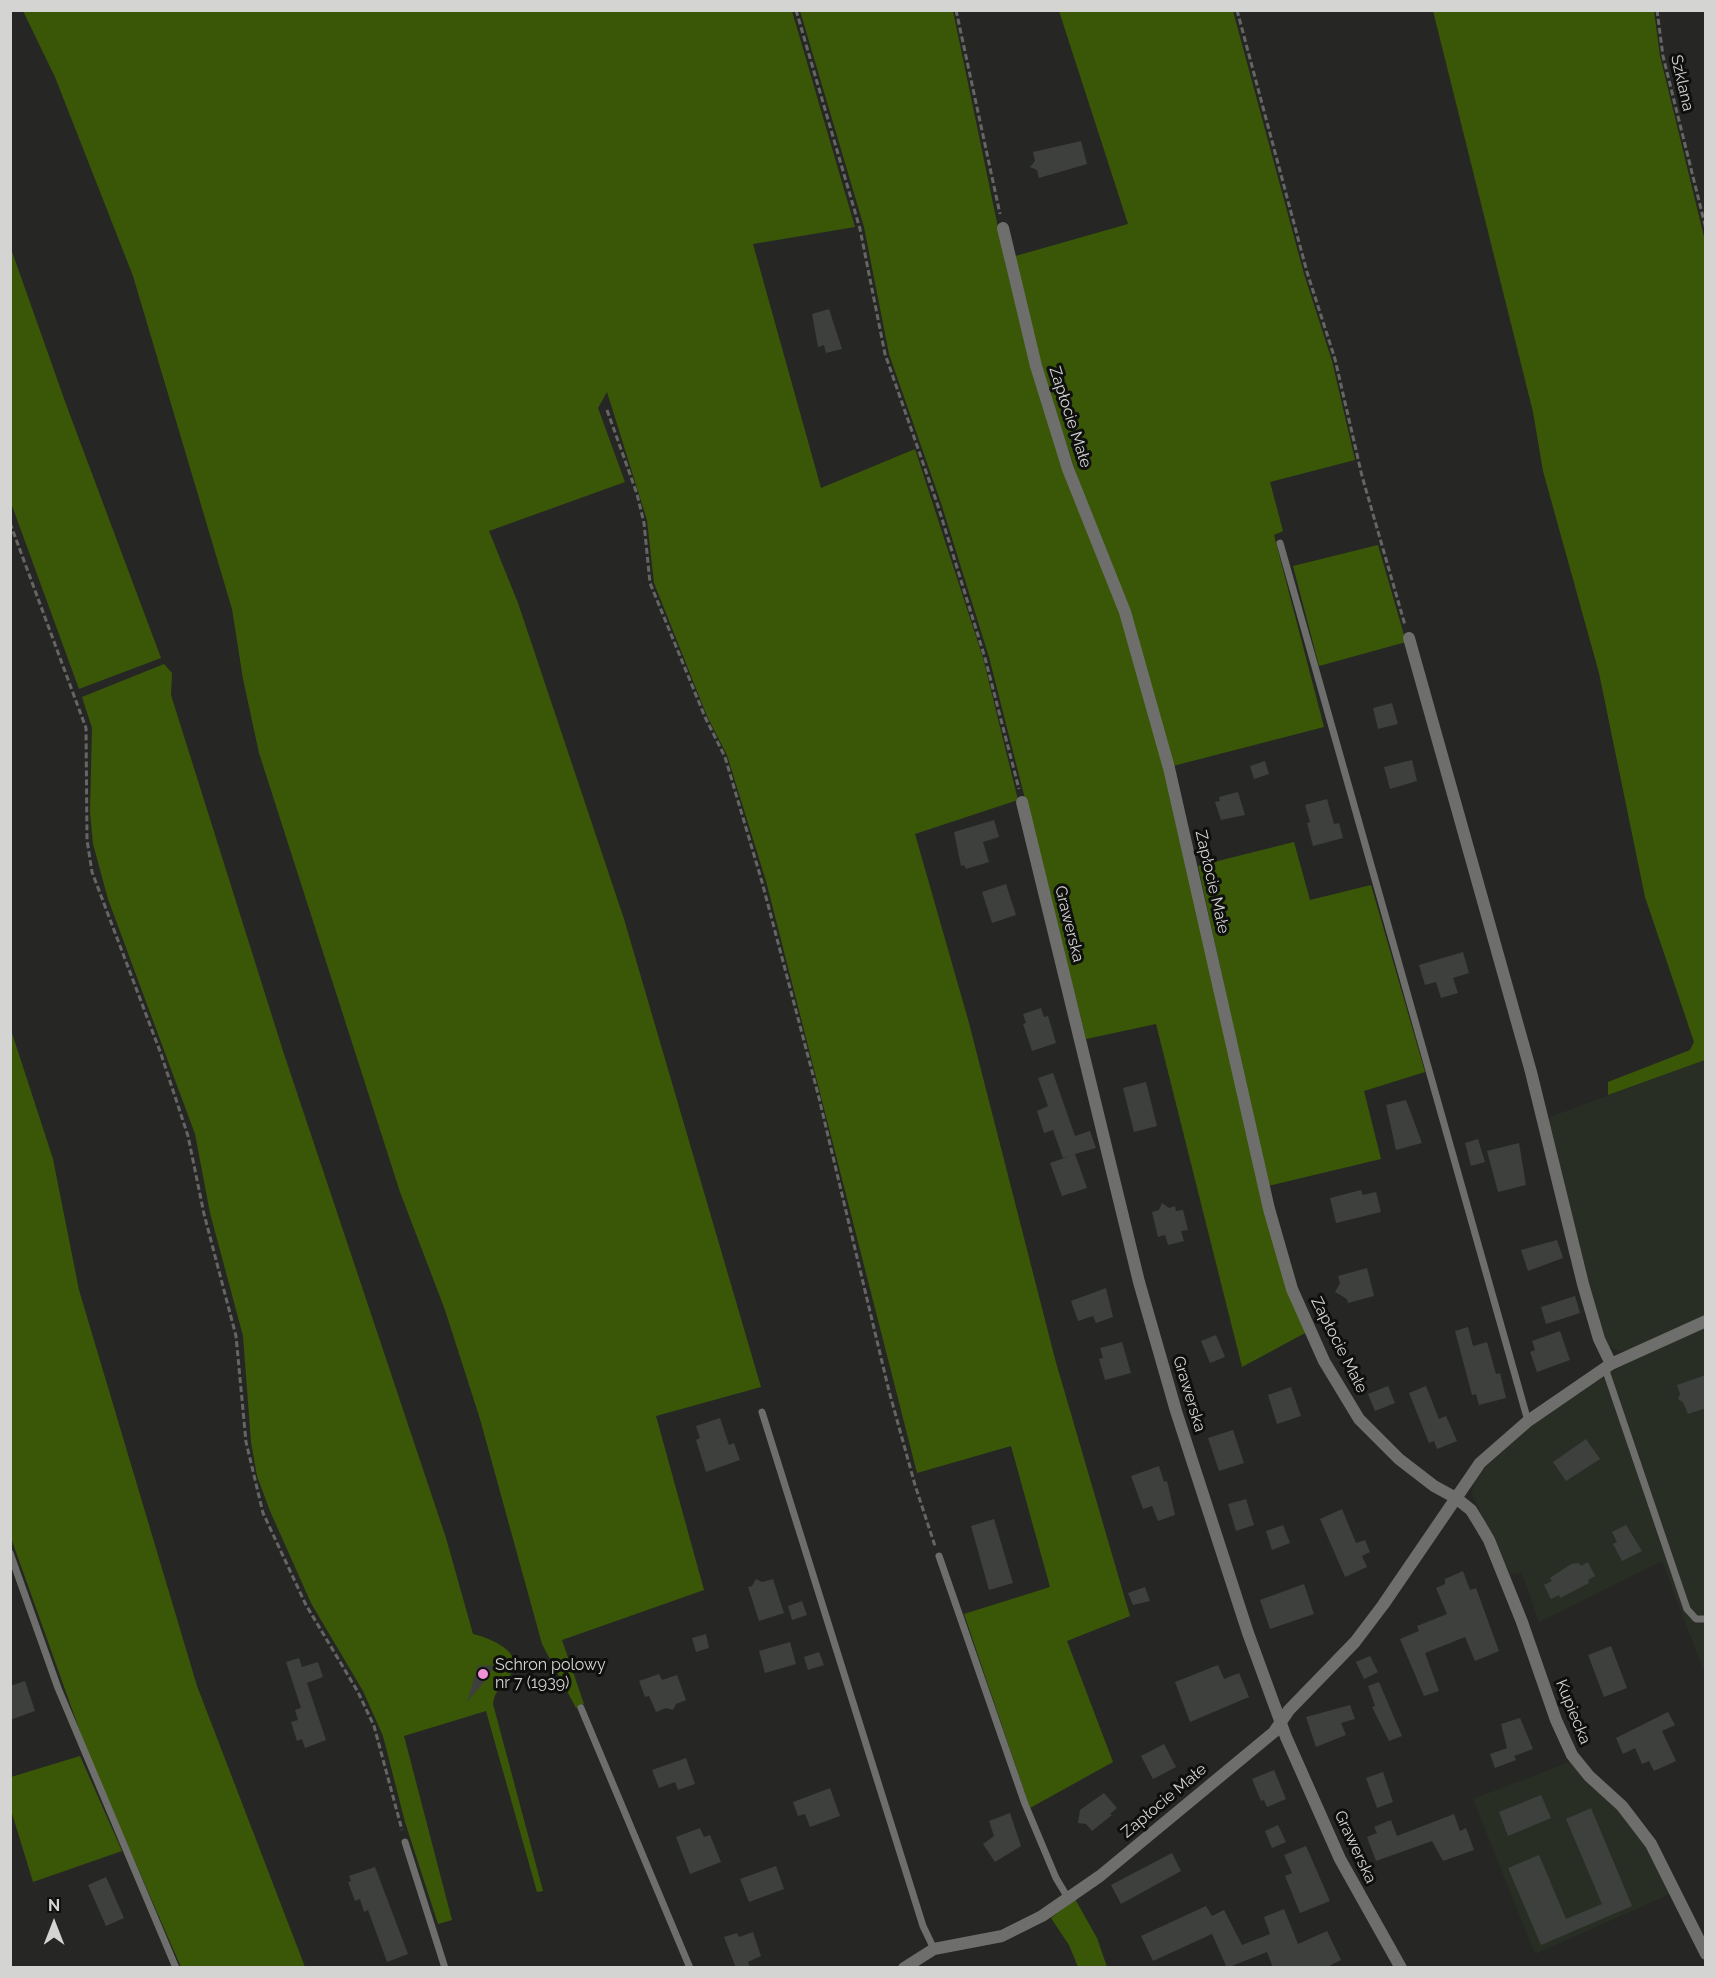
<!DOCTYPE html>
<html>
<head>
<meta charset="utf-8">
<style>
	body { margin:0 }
	#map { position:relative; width:1716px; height:1978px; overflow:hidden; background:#262724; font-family:Raleway,sans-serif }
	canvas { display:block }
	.frame { position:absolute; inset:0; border:12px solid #d4d5d3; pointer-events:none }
	.north { position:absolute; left:24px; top:1894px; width:60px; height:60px; -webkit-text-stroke:4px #0f100e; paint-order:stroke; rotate:0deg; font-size:16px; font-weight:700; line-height:24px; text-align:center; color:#d4d5d3 }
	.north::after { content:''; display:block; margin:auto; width:21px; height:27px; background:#d4d5d3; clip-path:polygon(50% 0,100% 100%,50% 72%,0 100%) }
</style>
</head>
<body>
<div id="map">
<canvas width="1716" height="1978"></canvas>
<div class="frame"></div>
<div class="north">N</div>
</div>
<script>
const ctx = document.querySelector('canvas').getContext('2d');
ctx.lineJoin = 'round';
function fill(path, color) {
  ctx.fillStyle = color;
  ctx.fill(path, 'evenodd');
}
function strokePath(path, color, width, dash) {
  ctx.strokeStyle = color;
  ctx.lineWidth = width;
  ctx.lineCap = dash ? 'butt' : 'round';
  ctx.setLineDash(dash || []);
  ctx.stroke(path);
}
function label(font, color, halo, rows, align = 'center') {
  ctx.font = font + ' Raleway,sans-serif';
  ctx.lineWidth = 6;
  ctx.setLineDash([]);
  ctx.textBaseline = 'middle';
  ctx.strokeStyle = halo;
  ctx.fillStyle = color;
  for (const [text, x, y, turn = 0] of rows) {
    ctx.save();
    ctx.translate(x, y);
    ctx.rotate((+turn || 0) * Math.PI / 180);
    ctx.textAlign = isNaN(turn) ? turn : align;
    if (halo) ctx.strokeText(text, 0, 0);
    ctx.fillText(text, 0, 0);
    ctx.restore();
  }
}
fill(new Path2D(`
	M1705,1060v256l-74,33 -11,2 -11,-4 -7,-9 -55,-220z
	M1705,1325v349l-43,-113 -123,61 -17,-49 -12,1 -38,-80 3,-17 59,-54 76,-50z
	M1569,1762l64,63 39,68 -137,61 -62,-155z`), '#292e25');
fill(new Path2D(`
	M23,11h769l63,216 -102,17 68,244 94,-39 68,209 35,142 -103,34 54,189 86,336 75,257 -63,25 46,121 -83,46 -66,-194 86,-27 -39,-141 -94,27 -151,-592 -39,-126 -20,-39 -53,-133 -7,-63 -40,-128 -9,16 27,74 -136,49 29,72 106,316 137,468 -105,29 48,174 -142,50 22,64 -8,4 -34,-64 -62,-225 -35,-109 -45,-118 -141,-439 -16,-74 -11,-70 -99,-333 -78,-199z
	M800,11h153l53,255 25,101 90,245 44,156 49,217 93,347 -65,35 -86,-343 -70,15 -97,-382 -48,-154 -52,-149 -25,-127z
	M1059,11h174l71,263 28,87 23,99 -85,22 13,49 -9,4 50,192 -151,39 -133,-402 -28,-107 116,-33z
	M1433,11h221l6,45 46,189 -1,815 -97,35v-13l82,-32 4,-8 -49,-145 -46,-224 -56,-202 -10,-59z
	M10,246l57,161 94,251 -82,31 -68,-186z
	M1378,545l28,97 -87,24 -26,-100z
	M164,664l8,9 -1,22 112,356 163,487 27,96c14,3 51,17 39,38 -7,13 -17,16 -19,32l50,187 -6,1 -51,-181 -82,25 48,184 -14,4 -33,-102 -22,-86 -20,-45 -52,-88 -41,-92 -13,-35 -6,-34 -8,-106 -33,-123 -15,-79 -87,-235 -15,-55 -3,-32 2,-84 -10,-31z
	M1294,842l16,58 61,-15 54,187 -61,19 17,68 -113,27 -70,-320z
	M10,1027l43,132 26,131 118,396 108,281h-124l-93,-213 -77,-216z
	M80,1756l42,95 -89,31 -22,-72v-33z
	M1075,1899l22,39 10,29h-29l-9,-22 -18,-27z`), '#3a5708');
fill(new Path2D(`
	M1081,141l6,23 -48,14 -2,-8 -7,-3 5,-6 -2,-9z
	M829,309l13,40 -16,4 -2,-8 -6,2 -6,-33z
	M1392,703l6,21 -20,5 -5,-21z
	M1412,760l5,21 -27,8 -6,-22z
	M1265,761l4,13 -15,5 -4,-13z
	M1238,792l7,23 -24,5 -6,-18 5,-1 -1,-4z
	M1327,799l7,25 5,-1 4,15 -30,8 -6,-23 3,-1 -5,-17z
	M994,820l5,17 -16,5 6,20 -23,7 -2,-4 -3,1 -7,-34z
	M1006,884l10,31 -24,8 -10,-31z
	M1463,952l6,21 -16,5 5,15 -17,5 -5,-16 -11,3 -6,-20z
	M1041,1008l3,9 4,-1 8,27 -24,8 -9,-27 3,-1 -3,-9z
	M1053,1073l22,63 15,-5 6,17 -21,6 12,34 -25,8 -12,-33 20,-7 -7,2 -10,-28 -9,3 -7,-22 11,-5 -10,-28z
	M1146,1082l11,44 -23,6 -11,-44z
	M1406,1100l16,43 -26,7 -10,-45z
	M1478,1139l7,23 -14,4 -6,-23z
	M1519,1143l7,42 -28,7 -11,-41z
	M1361,1190l2,5 13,-3 5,20 -45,11 -6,-25z
	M1162,1203l7,5 6,-2 1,5 7,-1 5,20 -7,1 3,10 -16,4 -3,-10 -7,2 -6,-25 7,-2z
	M1557,1240l6,18 -35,13 -7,-21z
	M1367,1268l7,28 -26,7 -1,-4 -12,-7 5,-9 -2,-7z
	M1106,1288l7,29 -17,6 -3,-7 -15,5 -7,-20z
	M1575,1296l5,17 -34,11 -5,-17z
	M1468,1327l5,19 14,-4 9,32 4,-1 6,25 -27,7 -3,-11 -4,1 -17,-64z
	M1560,1331l10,29 -33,12 -7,-20 5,-2 -3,-9z
	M1216,1335l9,22 -15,6 -9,-22z
	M1122,1342l9,31 -26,7 -6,-21 4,-1 -3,-10z
	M1706,1375v33l-18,6 -5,-12 -5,-3 2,-5 -3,-9z
	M1388,1386l7,17 -20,8 -7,-17z
	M1426,1386l13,33 7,-3 11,25 -20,8 -3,-8 -5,2 -20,-50z
	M1291,1387l10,29 -24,8 -9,-29z
	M720,1418l9,27 5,-2 6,17 -34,12 -10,-32 4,-2 -4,-12z
	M1233,1430l11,33 -25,8 -11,-33z
	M1586,1439l14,20 -34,22 -13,-19z
	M1159,1466l5,16 3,-1 8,34 -17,6 -6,-15 -9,3 -12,-33z
	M1246,1499l8,26 -18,6 -8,-27z
	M1342,1509l14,34 9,-3 5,12 -8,4 5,11 -22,10 -25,-58z
	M994,1519l19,64 -24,7 -18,-64z
	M1283,1525l7,18 -18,7 -6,-19z
	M1626,1525l16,26 -20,10 -9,-17 4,-2 -5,-10z
	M1588,1562l7,14 -7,4 1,3 -29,15 -1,-3 -8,4 -7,-14 8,-4 -2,-3 21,-14 8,-1 2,3z
	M1463,1571l7,19 6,-2 23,63 -24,10 -10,-24 -40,16 14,38 -15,5 -24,-57 19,-8 -2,-5 30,-12 -11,-26 9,-4v-5z
	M756,1579l6,3 11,-3 11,34 -25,8 -11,-34 4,-1z
	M1304,1584l10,30 -44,15 -10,-29z
	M1145,1587l5,14 -17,4 -5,-12z
	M802,1601l5,14 -15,5 -4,-14z
	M706,1634l3,14 -13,4 -4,-14z
	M790,1642l6,22 -31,9 -6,-22z
	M1611,1646l16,42 -23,9 -16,-42z
	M819,1652l5,13 -16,5 -4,-13z
	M1370,1656l8,16 -14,7 -8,-17z
	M299,1658l3,9 16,-5 5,15 -16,6 19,57 -21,8 -3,-9 -5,2 -6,-19 7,-2 -3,-10 6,-2 -15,-46z
	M493,1665l-3,10 -23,27 11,-36z
	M1218,1665l6,14 15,-6 10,24 -59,25 -15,-40z
	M659,1674l3,6 15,-5 9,25 -10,4 -3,6 -7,-2 -10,4 -7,-16 -4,1 -6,-16z
	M25,1681l10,30 -25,9v-34z
	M1379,1682l23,54 -13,5 -17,-34 3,-1 -7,-20z
	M1350,1705l5,14 -14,4 5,12 -30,12 -10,-30z
	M1668,1712l7,13 -13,6 14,30 -22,10 -5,-10 -7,3 -7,-16 -12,6 -7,-16z
	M1520,1718l13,31 -19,7 2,4 -21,8 -5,-14 17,-6 -6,-24z
	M1164,1744l12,23 -23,12 -12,-23z
	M686,1758l9,26 -17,6 -3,-8 -16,6 -7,-18z
	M1274,1770l12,29 -19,8 -3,-7 -3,1 -9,-22z
	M1383,1772l10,30 -16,6 -11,-30z
	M830,1788l10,28 -30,11 -5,-13 -7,2 -5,-14z
	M1104,1793l13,15 -7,6 2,1 -20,16 -6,-7 -8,-1 2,-13z
	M1541,1795l10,23 -43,18 -9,-24z
	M1591,1808l41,98 -91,39 -33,-77 31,-13 27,64 36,-15 -36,-85z
	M1010,1813l11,33 -26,16 -12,-18 11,-8 -5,-15z
	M1454,1814l6,17 6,-3 8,22 -31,11 -11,-20 -56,20 -9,-24 10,-4 -3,-6 17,-7 6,16z
	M1278,1825l8,17 -14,6 -7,-17z
	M700,1828l4,9 6,-2 11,27 -31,12 -14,-37z
	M1306,1846l24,55 -30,12 -15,-37 7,-3 -8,-18z
	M1172,1853l9,18 -60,33 -10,-19z
	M776,1866l8,23 -35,13 -9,-23z
	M375,1867l33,87 -21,8 -19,-52 -4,2 -4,-13 -5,2 -7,-19 3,-1 -2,-5z
	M106,1877l18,41 -18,8 -18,-41z
	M1206,1906l6,10 12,-6 18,35 28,-11 -6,-17 20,-8 14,35 29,-13 14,29 -16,8h-52l-6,-16 -40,16 -15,-34 -59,27 -12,-25z
	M753,1932l8,24 -13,6 2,6h-14l-12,-31 13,-4 2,4z`), '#3e403d');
strokePath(new Path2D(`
	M796,10l64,219 25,125 53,152 47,152 34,131
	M956,10l44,204
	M1237,10l70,262 28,87 27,117 43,149
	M1657,10l6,46 43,173
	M607,410l30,84 7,29 6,60 55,134 20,40 37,125 56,212 71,297 26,94 20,61
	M10,523l76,205 1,112 5,32 69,182 27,82 16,78 32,122 10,106 17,71 43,92 52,87 16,34 28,104`), '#656663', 3, [6, 3]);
strokePath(new Path2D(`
	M1280,543l248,878
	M1605,1368l82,241 9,10h10
	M762,1412l161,514 11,23
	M10,1553l48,135 118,280
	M939,1556l86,248 31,74 12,20
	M581,1708l109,260
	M405,1842l40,126`), '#6e6f6d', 7);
strokePath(new Path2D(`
	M1003,228l33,138 32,103 57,143 44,156 100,441 23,80 32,72 35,58 40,40 35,27 22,12 15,12 8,13 10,17 33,82 34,98 16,35 17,21 33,30 29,38 55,110
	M1409,638l122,434 52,212 16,55 12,25
	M1022,802l117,480 37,129 72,222 38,104 54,122 61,109
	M904,1968l30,-19 68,-13 40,-20 58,-40 174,-144 15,-22 66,-68 28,-37 97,-142 48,-42 83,-57 95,-43`), '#6e6f6d', 12);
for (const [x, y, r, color] of [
	[483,1674,6,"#f391d6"]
]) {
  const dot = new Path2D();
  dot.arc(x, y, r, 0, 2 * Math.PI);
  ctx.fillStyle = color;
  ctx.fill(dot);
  strokePath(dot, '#0f100e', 2);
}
label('16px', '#d4d5d3', '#0f100e', [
	["Szklana",1682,83,77],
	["Zapłocie Małe",1070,417,72],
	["Zapłocie Małe",1212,882,77],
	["Grawerska",1069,924,76],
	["Zapłocie Małe",1339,1345,63],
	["Grawerska",1189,1394,73],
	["Kupiecka",1573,1712,68],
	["Zapłocie Małe",1164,1801,-40],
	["Grawerska",1355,1847,65]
]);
label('16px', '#d4d5d3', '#0f100e', [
	["Schron polowy",495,1665],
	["nr 7 (1939)",495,1683]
], 'left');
</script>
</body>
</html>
